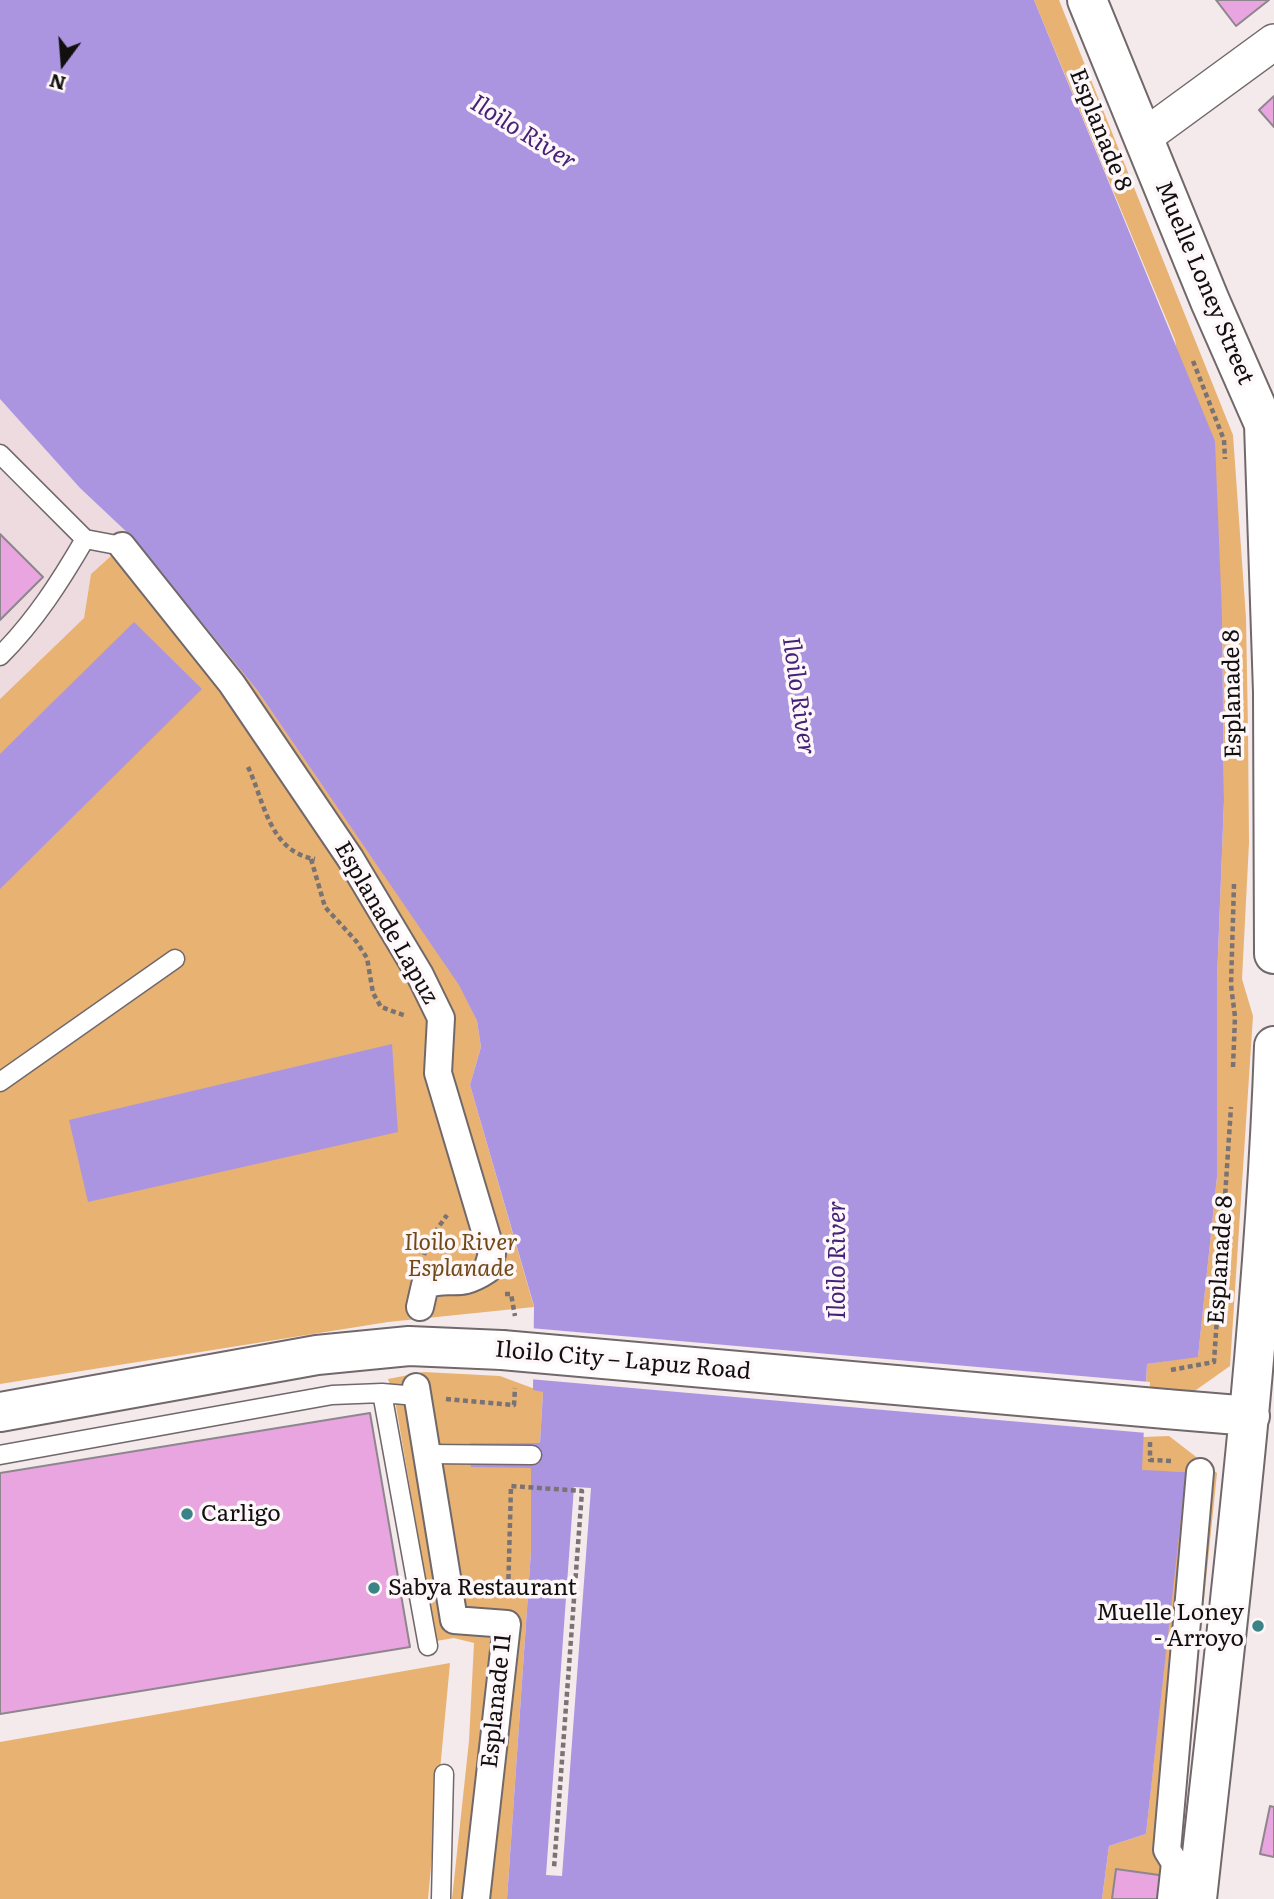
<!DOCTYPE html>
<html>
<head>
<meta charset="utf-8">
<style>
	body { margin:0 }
	#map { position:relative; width:1274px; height:1899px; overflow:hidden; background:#f4e9eb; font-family:Literata,serif }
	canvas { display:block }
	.north { position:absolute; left:28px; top:28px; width:70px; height:70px; -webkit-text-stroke:5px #fef7f9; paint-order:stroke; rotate:196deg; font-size:19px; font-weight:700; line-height:28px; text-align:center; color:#120f0f }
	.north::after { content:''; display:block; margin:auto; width:24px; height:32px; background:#120f0f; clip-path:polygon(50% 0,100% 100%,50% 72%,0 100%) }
</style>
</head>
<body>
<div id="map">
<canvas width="1274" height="1899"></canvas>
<div class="north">N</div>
</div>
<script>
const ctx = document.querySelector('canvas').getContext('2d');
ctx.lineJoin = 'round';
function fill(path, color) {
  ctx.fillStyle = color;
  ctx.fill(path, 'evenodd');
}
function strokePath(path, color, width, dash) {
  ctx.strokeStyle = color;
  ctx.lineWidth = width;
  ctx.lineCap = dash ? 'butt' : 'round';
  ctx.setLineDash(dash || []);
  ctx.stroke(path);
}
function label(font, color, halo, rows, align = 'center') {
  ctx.font = font + ' Literata,serif';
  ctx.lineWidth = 7;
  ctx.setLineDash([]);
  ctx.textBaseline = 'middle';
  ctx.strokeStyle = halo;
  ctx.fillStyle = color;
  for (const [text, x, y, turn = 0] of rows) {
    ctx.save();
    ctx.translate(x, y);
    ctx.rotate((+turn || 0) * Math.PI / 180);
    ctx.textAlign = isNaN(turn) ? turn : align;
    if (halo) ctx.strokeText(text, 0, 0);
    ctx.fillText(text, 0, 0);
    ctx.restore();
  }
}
fill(new Path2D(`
	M0,399l80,89 52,49 -41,37 -7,44 -84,81z`), '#eedbdf');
fill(new Path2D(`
	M1034,0h25l174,435 13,183 2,113 1,112 -7,136 11,37 -23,350 -41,29 -43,-9 1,-22 51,-8 19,-179v-197l7,-179 -2,-185 -47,-276z
	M132,537l125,153 203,295 17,36 4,26 -11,38 64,222 -146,15 -388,62v-685l84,-81 7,-44z
	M424,1372l76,4 43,16 -3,51 -70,1 61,24v83l-24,348h-55l17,-158 5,-98 -20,-5 -18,3 -41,-241 -7,-21z
	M1169,1436l48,37 -38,369 12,20 -5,37h-84l7,-53 37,-12 39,-362 -44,-1 2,-34z
	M450,1663l-22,236h-428v-157z`), '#e8b273');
fill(new Path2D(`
	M0,0h1034l181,441 7,175 2,185 -7,179v197l-19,180 -51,7 -5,106 44,2 -40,362 -37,12 -7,53h-595l24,-348v-83l-60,-1 -1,-24h70l3,-51 -10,-2 1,-84 -64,-221 11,-38 -4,-26 -18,-36 -202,-295 -125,-153 -52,-49 -80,-89z
	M134,622l68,67 -202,200v-135z
	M392,1044l6,88 -310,70 -19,-82z`), '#ac95e0');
fill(new Path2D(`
	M530,1328l620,54 -3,51 -618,-54z
	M574,1487l17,1 -29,388 -16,-1z`), '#f4e9eb');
const building = new Path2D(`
	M1216,0h53l-33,26z
	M1274,96v31l-15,-17z
	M0,534l43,43 -43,43z
	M370,1413l40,234 -410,67v-241z
	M1270,1806l4,1v50l-14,-3z
	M1116,1869l50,7 -2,23h-52z`);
fill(building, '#e8a5e0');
strokePath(building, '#8d868c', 2);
const service = new Path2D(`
	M0,454l85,85c-25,43 -50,82 -85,117
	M85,539l37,7
	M0,1082l175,-123
	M382,1393l46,253
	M427,1454l105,1
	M0,1455l332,-60 50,-2 35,3
	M441,1899l3,-125`);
const pedestrian = new Path2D(`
	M122,546l110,138 118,174 70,117 21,43 -3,55 54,181 -5,16c-30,20 -35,5 -62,15l-5,22
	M416,1387l38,233 53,4 -31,275
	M1171,1899l4,-36 -8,-13 33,-378`);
const minor = new Path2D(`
	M1144,137l130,-95`);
const secondary = new Path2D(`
	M1087,0l123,301 54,123 9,268 1,262
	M1166,1409l84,7
	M0,1412l317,-57 92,-9 93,4
	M1197,1899c31,-284 67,-568 77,-853`);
strokePath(service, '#71686a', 21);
strokePath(pedestrian, '#71686a', 30);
strokePath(minor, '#71686a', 38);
strokePath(secondary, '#71686a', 42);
strokePath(new Path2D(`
	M1193,361l31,79 1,19
	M248,767c16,33 21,85 67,92
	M311,859l14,48 31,34 11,17 6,35 8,14 25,9
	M1233,1067l2,-50 -4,-32 3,-101
	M424,1255l4,-13 19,-27
	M505,1294h6l4,22
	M1171,1370l43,-8 17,-255
	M446,1399l68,6 1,-17
	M1150,1442v18l22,1
	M508,1596l3,-110 71,5 -28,377`), '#7a7374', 4.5, [5, 3.5]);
strokePath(service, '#fff', 18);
strokePath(pedestrian, '#fff', 26);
strokePath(minor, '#fff', 35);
strokePath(secondary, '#fff', 38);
const secondaryBridge = new Path2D(`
	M502,1350l664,59`);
strokePath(secondaryBridge, '#71686a', 42, []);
strokePath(secondaryBridge, '#fff', 38);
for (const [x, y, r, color] of [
	[187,1514,7,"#3a8386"],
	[374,1588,7,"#3a8386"],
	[1258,1626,7,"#3a8386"]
]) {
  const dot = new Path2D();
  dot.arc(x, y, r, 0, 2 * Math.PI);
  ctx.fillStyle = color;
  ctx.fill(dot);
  strokePath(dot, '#fef7f9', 2.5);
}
label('23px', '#120f0f', '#fef7f9', [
	["Esplanade 8",1100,130,68],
	["Muelle Loney Street",1204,283,67],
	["Esplanade 8",1233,694,-91],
	["Esplanade Lapuz",386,923,60],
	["Esplanade 8",1221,1260,-86],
	["Iloilo City – Lapuz Road",623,1361,5],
	["Esplanade 11",497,1701,-84]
]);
label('italic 23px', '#704916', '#fef7f9', [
	["Iloilo River",461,1243],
	["Esplanade",461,1269]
]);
label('23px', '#120f0f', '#fef7f9', [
	["Carligo",201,1514],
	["Sabya Restaurant",388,1588],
	["Muelle Loney",1244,1613,"right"],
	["- Arroyo",1244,1639,"right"]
], 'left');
label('italic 24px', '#452178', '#fef7f9', [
	["Iloilo River",523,133,32],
	["Iloilo River",798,696,82],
	["Iloilo River",838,1260,-90]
]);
</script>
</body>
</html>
